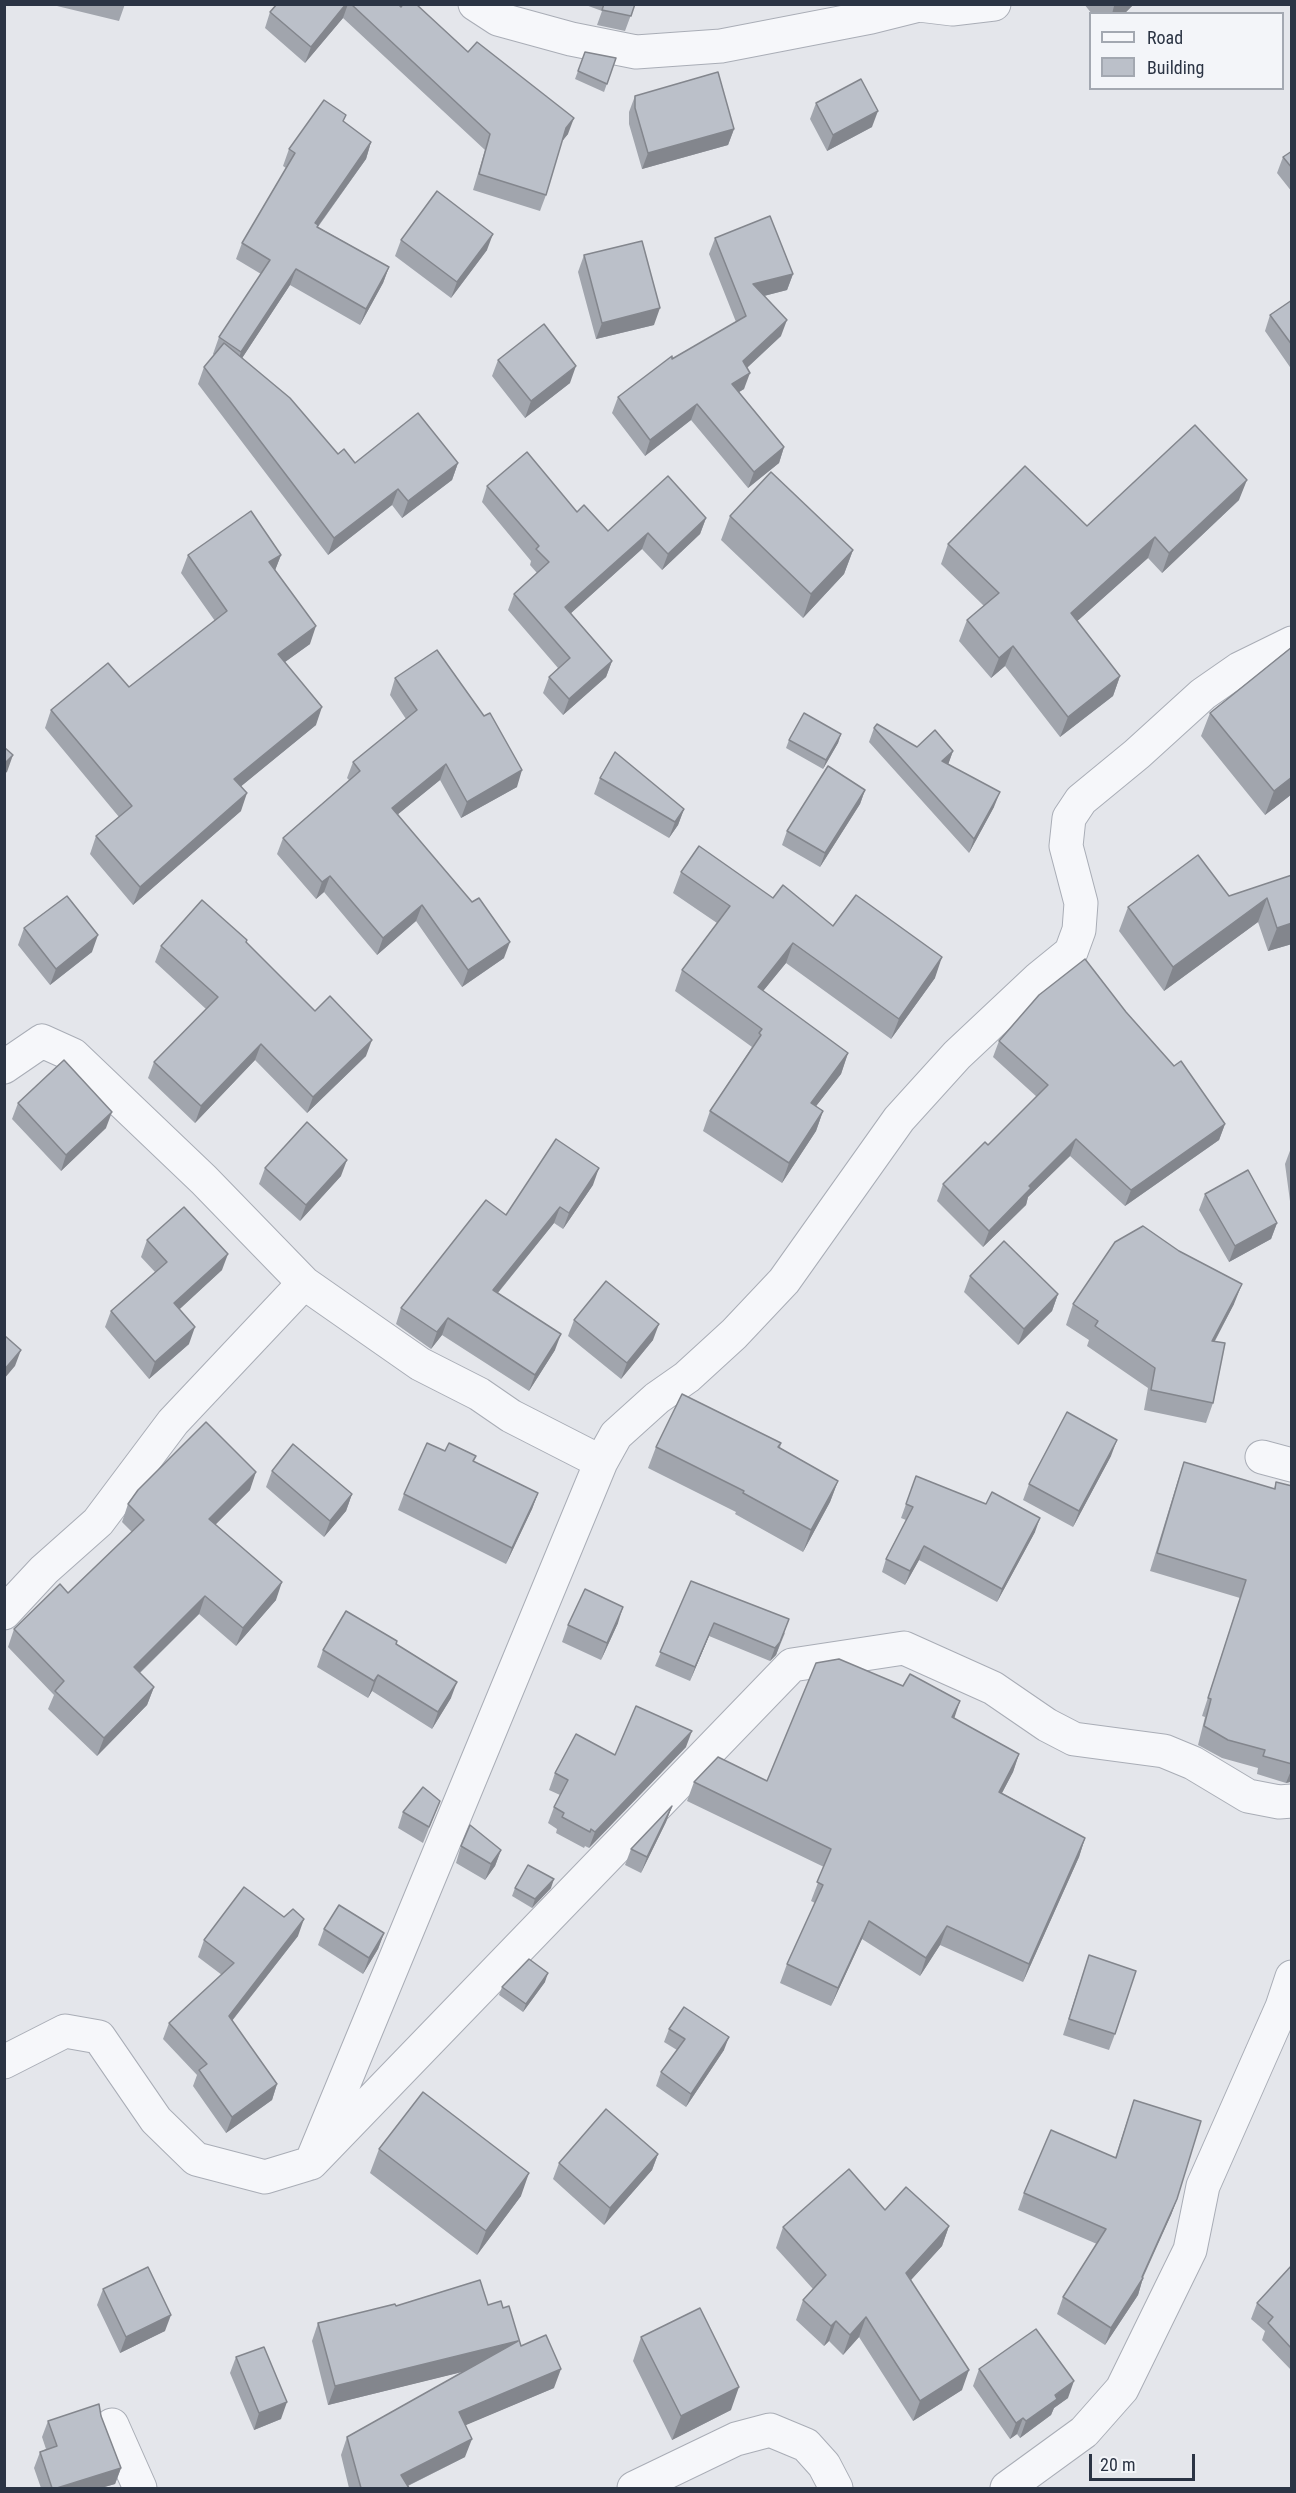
<!DOCTYPE html>
<html>
<head>
<meta charset="utf-8">
<style>
	body { margin:0 }
	#map { position:relative; width:1296px; height:2493px; overflow:hidden; background:#e4e6eb; font-family:"Roboto Condensed",sans-serif }
	canvas { display:block }
	.frame { position:absolute; inset:0; border:6px solid #2b3444; pointer-events:none }
	.legend { position:absolute; left:1089px; top:12px; width:195px; height:78px; box-sizing:border-box; background:#f3f5f9; border:2px solid #a3a8b1; margin:0; padding:8px 10px; list-style:none; font-size:18px; color:#2b3444 }
	.legend li { display:flex; align-items:center; gap:12px; height:30px }
	.legend b { width:30px; border:2px solid #a3a8b1 }
	.scale { position:absolute; left:1089px; top:2454px; width:106px; height:27px; box-sizing:border-box; border:3px solid #2b3444; border-top:0; padding-left:8px; font-size:18px; line-height:21px; white-space:nowrap; color:#2b3444; -webkit-text-stroke:4px #f3f5f9; paint-order:stroke }
</style>
</head>
<body>
<div id="map">
<canvas width="1296" height="2493"></canvas>
<div class="frame"></div>
<ul class="legend">
<li><b style="height:8px;background:#f6f7fa"></b>Road</li>
<li><b style="height:16px;background:#bbc0c9"></b>Building</li>
</ul>
<div class="scale">20 m</div>
</div>
<script>
const ctx = document.querySelector('canvas').getContext('2d');
ctx.lineJoin = 'round';
function strokePath(path, color, width, dash) {
  ctx.strokeStyle = color;
  ctx.lineWidth = width;
  ctx.lineCap = dash ? 'butt' : 'round';
  ctx.setLineDash(dash || []);
  ctx.stroke(path);
}
function fill(path, color) {
  ctx.fillStyle = color;
  ctx.fill(path, 'evenodd');
}
const minor = new Path2D(`
	M475,4l23,15 73,20 65,13 85,-6 150,-29 48,-12 33,4 42,-5
	M4,1067l38,-26 31,14 131,125 100,103 116,81 59,30 32,22 90,46
	M1262,1457l30,8
	M4,1613l40,-43 54,-48 75,-100 131,-139
	M4,2062l61,-31 34,6 57,83 40,39 69,18 46,-14 481,-498 112,-17 89,40 54,37 27,14 90,12 29,12 55,33 31,6 13,-1
	M311,2163l290,-701 15,-27 41,-37 30,-21 47,-43 50,-53 115,-162 58,-64 82,-77 32,-26 8,-22 2,-27 -15,-57 3,-28 12,-18 56,-46 66,-60 36,-25 53,-26
	M112,2425l28,63
	M634,2488l102,-49 34,-9 36,15 18,20 12,23
	M1007,2488l77,-56 38,-43 68,-139 13,-64 79,-179 10,-30`);
strokePath(minor, '#a9adb6', 35);
strokePath(minor, '#f6f7fa', 33);
fill(new Path2D(`
	M57,4h68l-6,17 -62,-15z
	M277,4h121l70,48 100,82 -7,8 -15,53 -6,16 -67,-21 12,-40 -142,-132 -38,45 -40,-35 5,-16z
	M583,4h52l-10,27 -28,-6 5,-14z
	M1084,4h50l-10,10h-32z
	M585,52l31,6 -12,34 -29,-13z
	M635,96l99,33 -6,16 -86,24 -13,-45v-12z
	M816,103l56,24 -45,24 -17,-32z
	M343,121l28,21 -5,17 -48,68 71,40 -6,16 -23,42 -70,-40 -48,73 96,96 17,9h103l-6,17 -50,38 -10,-13 -64,50 -130,-171 6,-17 10,-12 -1,-1 6,-17 42,-63 -25,-15 6,-16 44,-75 -3,-2 6,-17z
	M1292,151v41l-15,-19 6,-16z
	M715,238l78,36 -6,16 -23,6 17,40 -34,32 -3,21 -5,3 45,55 -5,16 -31,25 -57,-68 -46,36 -33,-43 6,-16 54,-38 64,-37 -27,-68z
	M401,240l86,10 -36,48 -56,-42z
	M584,255l70,70 -58,14 -18,-67z
	M1292,300v70l-27,-39 5,-16z
	M498,360l72,23 -45,35 -33,-42z
	M487,486l90,26 31,19 98,-13 -6,16 -38,36 -20,-21 -71,64 41,48 -6,16 -43,38 -20,-22 6,-16 9,-9 -50,-58 6,-16 23,-21 -7,-8 1,-4 -49,-59z
	M1239,500l-77,73 -14,-15 -71,63 43,55 -7,20 -53,41 -55,-71 -14,12 -32,-37 8,-21 17,-14 -43,-42 7,-20 139,-18z
	M730,516l123,34 -9,24 -41,44 -82,-78z
	M188,555h93l-6,15 35,74 -25,18 31,63 -75,61v25l-108,94 -43,-51 6,-18 23,-19 -74,-89 6,-18 78,-23 86,-66 -34,-48z
	M1291,645l1,149 -27,21 -64,-79 9,-23 80,-65z
	M395,678l122,109 -56,31 -21,-38 -42,34 106,144 -42,29 -46,-66 -39,34 -53,-63 -8,7 -39,-45 6,-16 66,-58 -2,-2 6,-16 53,-43 -16,-24z
	M874,728l43,19 36,4 -5,13 46,43 -25,46 -100,-111z
	M841,734l-3,9 -15,26 -37,-21 3,-8z
	M600,778l84,31 -6,16 -9,13 -75,-44z
	M865,790l-5,14 -40,63 -38,-22 5,-14z
	M681,872l92,26 60,28 102,52 -44,61 -105,-76 -23,28 85,62 -7,21 -25,32 7,5 -7,20 -34,52 -79,-52 7,-20 42,-64 -77,-56 7,-21 35,-47 -44,-30z
	M1292,875v69l-24,7 -10,-29 -94,69 -45,-60 9,-24 101,-11z
	M24,928l68,24 -42,33 -32,-40z
	M247,940l-1,3 69,68 51,45 -59,57 -52,-53 -60,63 -47,-45 6,-16 52,-53 -51,-47 6,-16z
	M1126,1012l99,112 -6,16 -94,66 -55,-50 -42,41 -2,8 -43,42 -46,-46 6,-17 45,-39 49,-48 -44,-40 6,-16z
	M18,1103l88,25 -45,43 -49,-52z
	M1291,1148h1v68l-7,-52z
	M265,1168l76,8 -41,45 -41,-37z
	M593,1185l-30,44 -9,-6 -56,70 57,57 -26,41 -87,-56 -11,14 -35,-25 5,-16 105,-93z
	M1205,1194l72,29 -6,16 -42,23 -30,-52z
	M147,1240l75,30 -43,39 10,35 -40,35 -44,-52 6,-16 44,-39 -14,-15z
	M970,1276l88,18 -6,17 -34,34 -54,-53z
	M1073,1304h161l-19,37 -2,62 -7,20 -62,-13 4,-22 -61,-42 2,-6 -23,-15z
	M574,1320l79,20 -32,39 -53,-43z
	M781,1443l-1,5 58,33 -8,21 -27,50 -68,-38 1,-2 -88,-44 8,-21z
	M445,1451l28,11 65,31 -6,16 -26,55 -108,-54 6,-16z
	M1111,1456l-38,71 -50,-27 6,-16z
	M1184,1462l90,27 2,-7 16,4v292l-2,4 -4,1 -29,-9 1,-6 -36,-10 -24,-13 7,-28 -3,-1 38,-118 -90,-27 28,-91z
	M272,1471l80,23 -6,17 -22,26 -58,-50z
	M916,1476l119,56 -38,70 -78,-42 -14,25 -23,-13 4,-13 20,-39 -5,-2z
	M250,1490l-35,35 61,75 -40,46 -37,-32 -59,59 14,14 -7,18 -50,51 -49,-47 6,-14 -46,-48 6,-18 54,-36 64,-61 -10,-10 6,-18z
	M691,1581l94,52 -9,22 -6,6 -61,-25 -19,45 -35,-15z
	M618,1623l-17,37 -39,-18 6,-17z
	M397,1641l-1,3 55,54 -19,31 -60,-38 -4,7 -51,-31 6,-17z
	M954,1718l65,36 -6,18 -11,21 83,45 -6,19 -56,125 -83,-37 -20,31 -58,-37 -31,67 -51,-23 7,-19 28,-61 -4,-2 13,-34 -137,-66 7,-19 73,-1z
	M686,1747l-97,101 -4,-2 -1,2 -28,-15 1,-4 -9,-6 6,-16 6,-12 -11,-5 6,-17 60,-18z
	M440,1801l-17,42 -25,-15 5,-16z
	M672,1806l-6,16 -25,51 -16,-8 6,-16z
	M461,1846l40,4 -6,16 -10,14 -29,-17z
	M515,1888h36l-19,20 -20,-12z
	M324,1929l60,4 -6,16 -15,25 -45,-29z
	M298,1936l-66,85 45,63 -5,16 -46,33 -33,-47 4,-11 -34,-36 6,-16 53,-48 -24,-18 6,-17z
	M1089,1955l26,79 -6,16 -46,-15z
	M545,1982l-22,30 -24,-17 3,-8z
	M669,2029l55,21 -38,57 -30,-21 5,-14 16,-22 -13,-8z
	M1134,2100l43,99 -6,16 -28,63 -5,17 -33,50 -48,-31 6,-17 34,-53 -79,-34 6,-17 91,-35z
	M379,2149l142,47 -44,59 -107,-82z
	M658,2154l-6,16 -48,55 -51,-46 6,-16z
	M885,2210l64,16 -7,20 -31,34 51,110 -49,31 -54,-84 -16,18 -14,-14 -5,5 -28,-26 7,-20 10,-11 -37,-41 7,-21z
	M1292,2265v106l-30,-31 3,-9 -14,-12 6,-16z
	M103,2289l62,42 -45,22 -23,-48z
	M488,2305l15,3 18,38 33,42 -89,37v32l-57,29 1,2h-60l-8,-33 6,-18 118,-66 -137,34 -16,-64 6,-18 78,-17z
	M641,2337l90,73 -59,30 -39,-79z
	M236,2357l45,62 -27,11 -24,-57z
	M979,2369l89,29 -14,10 -3,7 -31,23 -3,-4 -7,5 -37,-53z
	M101,2416l20,52 -6,16 -14,4h-60l-7,-20 6,-16 6,-3 -4,-12 6,-16z`), '#a1a5ad');
fill(new Path2D(`
	M346,4h2l-5,14 -38,45 6,-16z
	M1116,4h18l-10,10h-12l2,-8z
	M878,111l-6,16 -45,24 6,-16z
	M574,118l-6,16 -8,10 6,-16z
	M734,129l-6,16 -86,24 6,-16z
	M371,142l-5,17 -48,67 -3,-3z
	M493,234l-6,16 -36,48 6,-16z
	M389,267l-6,16 -23,42 6,-16z
	M296,269l-6,16 -55,84 6,-17z
	M793,274l-6,16 -39,10 5,-16z
	M660,308l-6,17 -58,14 6,-16z
	M787,320l-6,16 -44,41 6,-16z
	M576,366l-6,17 -45,35 6,-17z
	M750,373l-6,16 -18,11 6,-16z
	M697,404l-6,16 -46,36 5,-16z
	M784,447l-5,16 -31,25 6,-16z
	M458,463l-6,17 -50,38 6,-17z
	M1247,480l-8,20 -77,73 7,-20z
	M398,489l-6,16 -64,50 6,-17z
	M706,518l-6,16 -38,36 6,-16z
	M648,533l-6,16 -83,75 6,-17z
	M1155,537l-7,21 -84,75 7,-20z
	M853,550l-9,24 -41,44 8,-24z
	M281,555l-7,18 -5,-11z
	M316,626l-6,18 -39,28 7,-18z
	M1013,646l-8,20 -14,12 8,-20z
	M612,661l-6,16 -43,38 6,-16z
	M1120,676l-7,20 -53,41 8,-20z
	M322,707l-6,18 -88,72 6,-18z
	M841,734l-3,9 -15,26 3,-9z
	M953,751l-5,14 -6,-4z
	M13,755l-6,17 -3,2v-10z
	M446,764l-6,16 -54,44 6,-16z
	M522,770l-5,17 -56,31 6,-16z
	M1292,777v17l-27,21 9,-24z
	M865,790l-5,14 -40,63 5,-14z
	M1000,792l-6,15 -25,46 5,-14z
	M247,793l-6,18 -108,94 7,-18z
	M684,809l-6,16 -9,13 6,-16z
	M330,876l-6,16 -8,7 6,-17z
	M1267,898l-9,24 -94,69 9,-24z
	M422,905l-6,16 -39,34 6,-17z
	M1292,923v21l-24,7 9,-23z
	M98,935l-6,17 -42,33 6,-16z
	M510,942l-6,16 -42,29 6,-17z
	M793,943l-7,20 -36,44 8,-20z
	M942,957l-7,21 -44,61 8,-20z
	M372,1040l-6,16 -59,57 6,-16z
	M261,1044l-6,16 -60,63 6,-17z
	M848,1053l-7,21 -38,49 8,-20z
	M823,1111l-7,20 -34,52 7,-20z
	M112,1112l-6,16 -45,43 5,-16z
	M1225,1124l-6,16 -94,66 6,-16z
	M1076,1139l-6,17 -42,41 -2,8 -43,42 6,-16 40,-45z
	M347,1160l-6,16 -41,45 6,-16z
	M599,1168l-6,17 -30,44 6,-16z
	M560,1207l-6,16 -67,83 6,-16z
	M1277,1223l-6,16 -42,23 6,-16z
	M228,1254l-6,16 -54,50 6,-17z
	M1242,1284l-8,20 -30,57 8,-20z
	M1058,1294l-6,17 -34,34 6,-16z
	M448,1318l-6,17 -11,14 6,-17z
	M659,1324l-6,16 -32,39 6,-16z
	M195,1327l-6,17 -40,35 6,-17z
	M561,1334l-6,16 -26,41 6,-16z
	M21,1350l-6,16 -11,13v-9z
	M1117,1440l-6,16 -38,71 6,-16z
	M256,1472l-6,18 -48,48 7,-19z
	M838,1481l-8,21 -27,50 8,-22z
	M538,1493l-6,16 -26,55 6,-16z
	M352,1494l-6,17 -22,26 6,-16z
	M1040,1518l-5,14 -38,70 5,-13z
	M924,1546l-5,14 -14,25 5,-14z
	M282,1582l-6,18 -40,46 7,-18z
	M205,1596l-6,18 -72,71 7,-18z
	M623,1607l-5,16 -17,37 6,-17z
	M789,1619l-13,36 -6,6 5,-13z
	M714,1623l-5,13 -19,45 5,-14z
	M378,1675l-6,16 -4,7 6,-17z
	M457,1682l-6,16 -19,31 6,-17z
	M154,1687l-7,18 -50,51 7,-18z
	M960,1701l-6,18 -2,-2z
	M692,1731l-6,16 -97,101 6,-16z
	M1019,1754l-6,18 -20,38 6,-18z
	M1292,1768v10l-2,4 -4,1z
	M672,1806l-6,16 -25,51 6,-16z
	M1085,1838l-6,19 -56,125 6,-18z
	M501,1850l-6,16 -10,14 6,-16z
	M554,1879l-3,9 -19,20 3,-9z
	M304,1919l-6,17 -75,96 6,-16z
	M869,1921l-7,18 -31,67 7,-18z
	M947,1926l-7,19 -20,31 6,-18z
	M384,1933l-6,16 -15,25 6,-16z
	M548,1973l-3,9 -22,30 3,-8z
	M729,2037l-5,13 -38,57 5,-13z
	M277,2084l-5,16 -46,33 6,-16z
	M658,2154l-6,16 -48,55 6,-17z
	M529,2173l-8,23 -44,59 9,-24z
	M1177,2199l-6,16 -31,68 3,-5 -5,17 -33,50 6,-17 31,-51z
	M949,2226l-7,20 -43,47 7,-20z
	M171,2315l-6,16 -45,22 6,-16z
	M866,2317l-7,20 -16,18 7,-20z
	M836,2321l-7,20 -5,5 7,-20z
	M518,2341l-7,19 -183,45 7,-19z
	M561,2369l-7,19 -102,43 7,-19z
	M969,2370l-7,20 -49,31 7,-20z
	M1074,2381l-6,17 -14,10 -3,7 -31,23 6,-17 29,-26z
	M739,2387l-8,23 -59,30 9,-24z
	M287,2402l-6,17 -27,11 5,-17z
	M1023,2418l-6,16 -7,5 6,-16z
	M472,2439l-7,18 -62,31 -2,-13z
	M121,2468l-6,16 -14,4h-44z`), '#83868d');
const building = new Path2D(`
	M277,4h69l-35,43 -41,-35z
	M351,4h47l3,3 2,-3h13l52,48 9,-10 97,76 -8,10 -20,67 -67,-21 11,-40z
	M604,4h31l-4,12 -29,-6z
	M585,52l31,6 -9,26 -29,-13z
	M718,72l16,57 -86,24 -13,-45v-12z
	M861,79l17,32 -45,24 -17,-32z
	M324,100l22,15 -3,6 28,21 -56,81 3,2 -1,2 72,40 -23,42 -70,-40 -55,83 -22,-15 51,-77 -28,-17 53,-90 -6,-4z
	M1292,151v17l-9,-11z
	M437,191l56,43 -36,48 -56,-42z
	M770,216l23,58 -40,10 34,36 -44,41 7,12 -18,11 52,63 -30,25 -57,-68 -47,36 -32,-43 54,-41v3l74,-43 -31,-78z
	M642,241l18,67 -58,15 -18,-68z
	M1292,300v45l-22,-30z
	M544,324l32,42 -45,35 -33,-41z
	M224,343l66,55 48,56 6,-5 11,14 63,-50 40,50 -50,38 -10,-12 -64,49 -130,-171z
	M1195,425l52,55 -78,73 -14,-16 -84,76 49,63 -52,41 -55,-71 -14,12 -32,-38 32,-27 -51,-49 77,-78 62,60z
	M527,452l50,60 7,-7 24,26 60,-55 38,42 -38,36 -20,-21 -83,74 47,54 -43,38 -20,-22 21,-19 -56,-64 35,-32 -13,-13 3,-3 -52,-60z
	M771,472l82,78 -42,44 -81,-78z
	M251,511l30,44 -12,7 47,64 -38,28 44,53 -88,72 13,14 -107,94 -44,-51 36,-30 -81,-96 57,-47 21,24 98,-76 -39,-56z
	M1292,647v130l-18,14 -64,-78z
	M437,650l47,66 6,-3 32,57 -55,32 -21,-38 -54,44 80,94 7,-4 31,44 -42,28 -46,-65 -39,33 -53,-62 -8,6 -39,-44 77,-67 -7,-9 64,-52 -22,-32z
	M804,713l37,21 -15,26 -37,-20z
	M877,724l40,23 18,-17 18,21 -11,10 58,31 -26,47 -100,-111z
	M4,747l9,8 -9,9z
	M615,752l69,57 -9,13 -75,-44z
	M828,766l37,24 -40,63 -38,-22z
	M699,846l74,52 10,-13 50,41 23,-31 86,62 -43,62 -106,-76 -35,44 90,66 -37,50 12,8 -34,52 -79,-52 51,-76 -2,-2 3,-4 -80,-59 48,-64 -49,-34z
	M1198,855l31,41 63,-21v48l-15,5 -10,-30 -94,69 -45,-60z
	M67,896l31,39 -42,34 -32,-41z
	M202,900l45,40 -1,2 69,69 15,-15 42,44 -59,57 -52,-53 -60,62 -47,-44 64,-65 -57,-51z
	M1085,959l41,53 48,54 7,-5 44,63 -94,66 -55,-51 -47,47 2,2 -42,43 -46,-47 42,-42 3,3 60,-60 -49,-44 40,-46z
	M64,1060l48,52 -46,43 -48,-52z
	M307,1122l40,38 -41,45 -41,-37z
	M556,1139l43,29 -30,45 -9,-6 -67,83 68,44 -26,41 -87,-57 -11,14 -36,-24 85,-108 20,15z
	M1248,1170l29,53 -42,23 -30,-52z
	M184,1207l44,47 -54,49 21,24 -40,35 -44,-51 56,-49 -20,-22z
	M1143,1226l36,25 63,33 -30,57 13,2 -12,60 -62,-13 4,-22 -60,-42 3,-5 -25,-17 42,-62z
	M1004,1241l54,53 -34,35 -54,-53z
	M606,1281l53,43 -32,39 -53,-43z
	M4,1335l17,15 -17,20z
	M682,1394l99,49 -3,4 60,34 -27,49 -68,-37 1,-2 -88,-44z
	M1067,1412l50,28 -38,71 -50,-27z
	M206,1422l50,50 -47,47 73,63 -39,46 -38,-32 -71,71 20,20 -50,51 -49,-47 9,-10 -50,-52 46,-45 8,9 76,-73 -16,-16 10,-14z
	M427,1443l18,8 4,-8 27,13 -3,5 65,32 -26,55 -108,-54z
	M293,1444l59,50 -22,27 -58,-50z
	M1184,1462l91,27 1,-7 16,4v278l-29,-8 2,-6 -37,-10 -24,-14 7,-27 -3,-1 38,-118 -89,-27z
	M916,1476l70,28 6,-12 48,26 -38,71 -78,-43 -14,25 -24,-12 27,-52 -7,-3z
	M691,1581l98,38 -9,23 -5,6 -61,-25 -19,44 -35,-15z
	M585,1589l38,18 -16,36 -39,-18z
	M346,1611l51,30 -1,3 61,38 -19,30 -60,-37 -4,6 -51,-31z
	M839,1659l64,27 7,-12 50,27 -8,16 67,37 -20,38 86,46 -56,126 -82,-38 -21,32 -57,-37 -31,67 -51,-24 36,-79 -6,-3 14,-33 -137,-67 24,-25 49,24 49,-118z
	M636,1706l56,25 -97,101 -4,-3 -1,3 -28,-15 2,-4 -10,-6 14,-27 -13,-7 21,-39 39,21z
	M423,1787l17,14 -11,26 -26,-15z
	M672,1806l-25,51 -16,-8z
	M470,1825l31,25 -10,14 -30,-18z
	M528,1865l26,14 -19,20 -20,-11z
	M244,1887l40,30 9,-8 11,10 -75,97 48,68 -45,33 -33,-47 8,-6 -38,-41 65,-60 -30,-23z
	M339,1905l45,28 -15,25 -45,-29z
	M1089,1955l47,16 -21,63 -46,-15z
	M529,1959l19,14 -22,31 -24,-17z
	M684,2007l45,30 -38,57 -30,-22 24,-33 -16,-10z
	M423,2092l106,81 -43,58 -107,-82z
	M1134,2100l67,21 -24,78 -35,78 1,1 -32,50 -48,-31 43,-68 -82,-36 27,-63 65,28z
	M606,2109l52,45 -48,54 -51,-45z
	M849,2169l36,41 21,-23 43,39 -43,47 63,97 -49,31 -54,-84 -16,18 -14,-14 -5,5 -28,-26 23,-25 -43,-48z
	M1292,2265v84l-24,-26 5,-6 -16,-14z
	M148,2267l23,48 -45,22 -23,-48z
	M480,2280l8,25 13,-4 2,7 6,-2 12,40 25,-11 15,34 -102,43 13,27 -71,36 8,13h-48l-14,-51 171,-96 -183,45 -17,-63 77,-19 1,2z
	M700,2308l39,79 -58,29 -40,-79z
	M1036,2329l38,52 -19,14 2,4 -31,22 -3,-3 -7,5 -37,-54z
	M264,2347l23,55 -28,11 -23,-56z
	M99,2404l2,12 20,52 -64,20h-5l-12,-36 17,-6 -9,-25z`);
fill(building, '#bbc0c9');
strokePath(building, '#83868d', 1.5);
</script>
</body>
</html>
